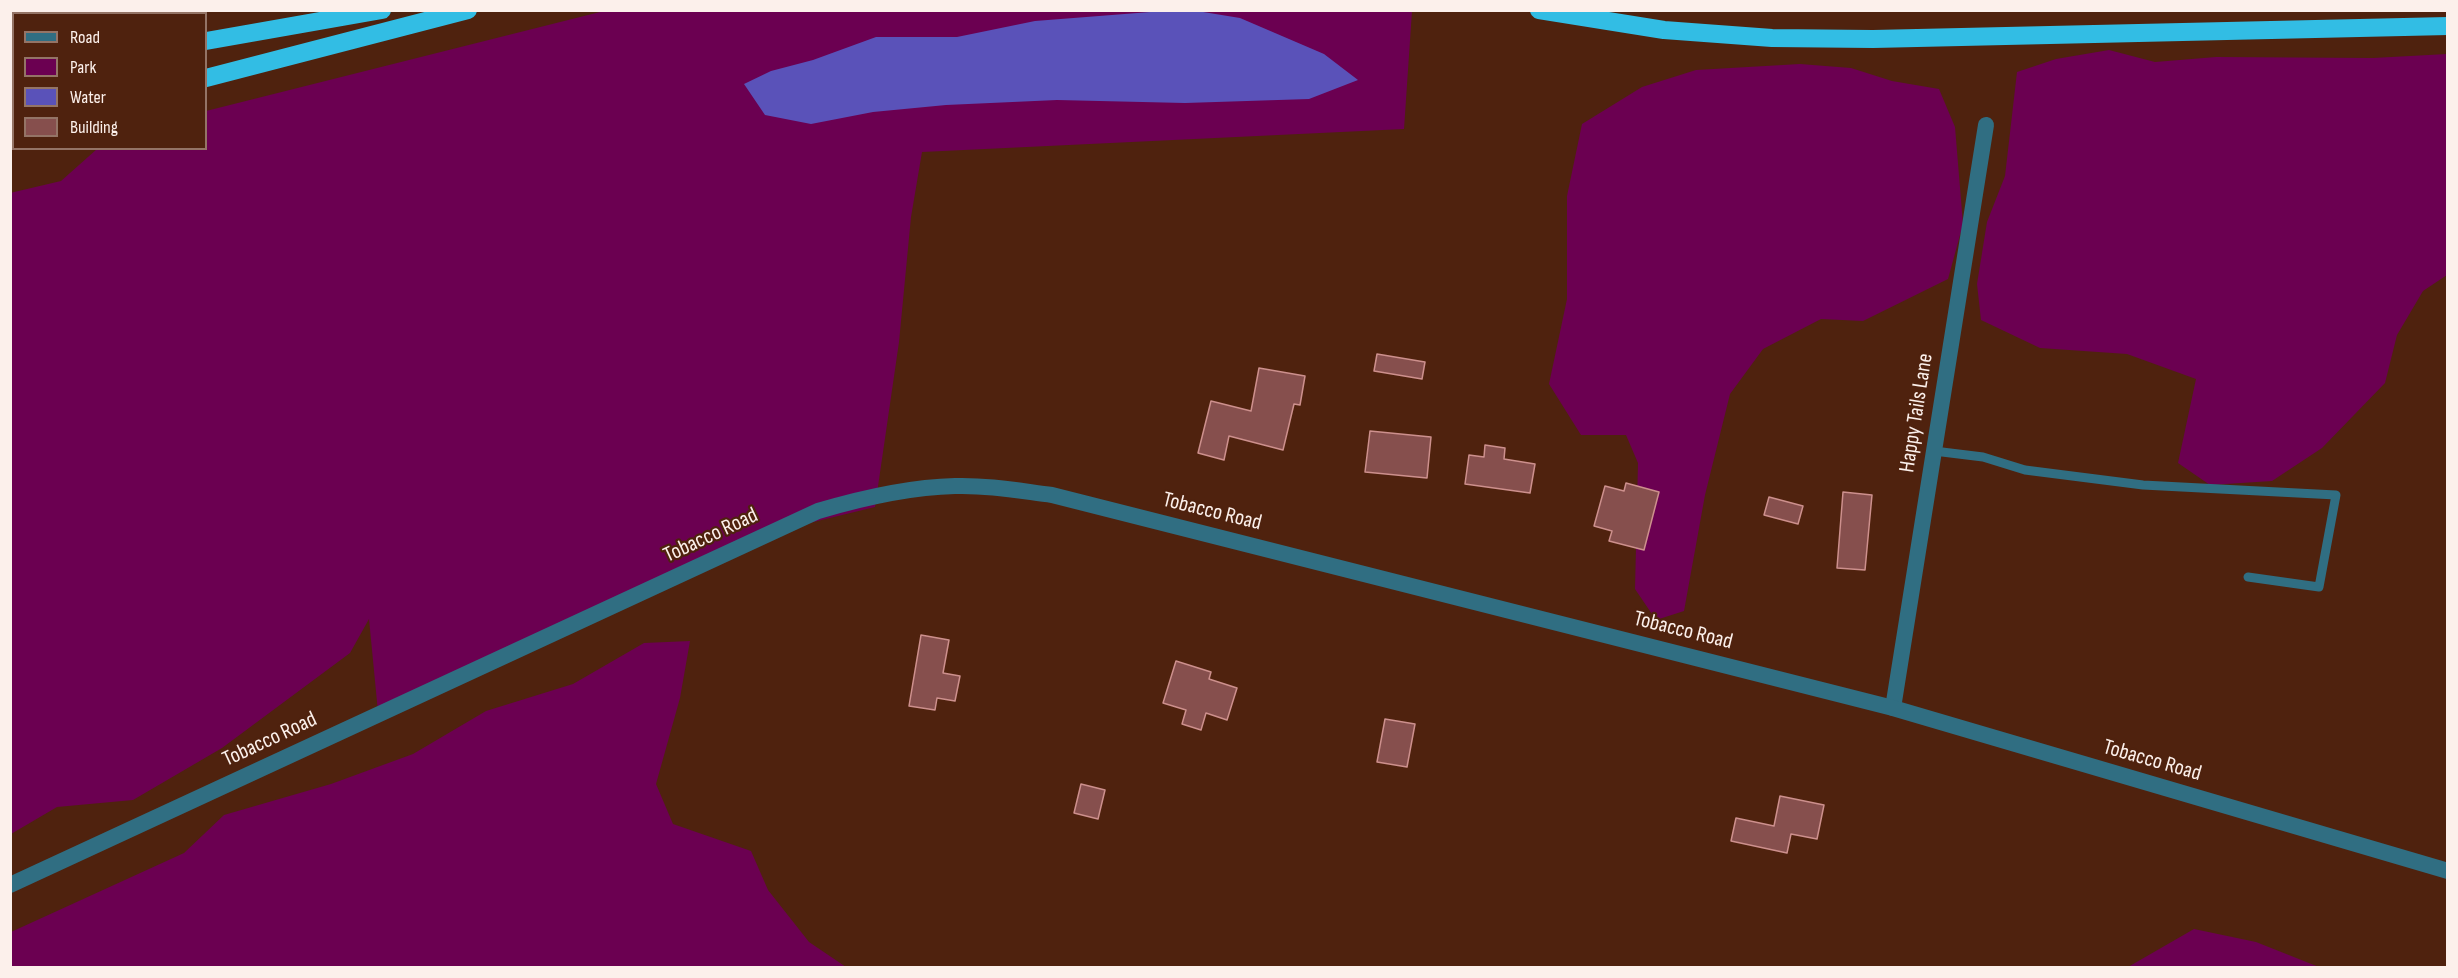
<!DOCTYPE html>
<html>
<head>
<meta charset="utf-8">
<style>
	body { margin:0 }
	#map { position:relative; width:2458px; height:978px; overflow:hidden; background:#4f220e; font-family:"Sofia Sans Condensed",sans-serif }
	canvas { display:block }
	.frame { position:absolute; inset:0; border:12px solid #fcf0eb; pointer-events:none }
	.legend { position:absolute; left:12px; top:12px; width:195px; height:138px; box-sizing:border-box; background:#4f220e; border:2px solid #947466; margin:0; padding:8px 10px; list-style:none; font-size:18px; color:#fcf0eb }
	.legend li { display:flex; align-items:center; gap:12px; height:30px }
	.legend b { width:30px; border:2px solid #947466 }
</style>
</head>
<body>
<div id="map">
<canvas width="2458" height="978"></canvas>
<div class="frame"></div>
<ul class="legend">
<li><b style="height:8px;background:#306e82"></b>Road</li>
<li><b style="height:16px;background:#6b0051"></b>Park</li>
<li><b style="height:16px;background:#5a52b9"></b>Water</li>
<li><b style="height:16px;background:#864f4d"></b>Building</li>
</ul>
</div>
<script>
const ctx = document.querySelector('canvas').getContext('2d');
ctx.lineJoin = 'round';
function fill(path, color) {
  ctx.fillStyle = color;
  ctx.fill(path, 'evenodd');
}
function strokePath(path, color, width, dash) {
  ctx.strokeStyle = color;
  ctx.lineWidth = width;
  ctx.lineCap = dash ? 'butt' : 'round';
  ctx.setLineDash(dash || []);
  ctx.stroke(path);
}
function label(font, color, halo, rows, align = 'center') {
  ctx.font = font + ' "Sofia Sans Condensed",sans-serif';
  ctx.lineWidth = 4.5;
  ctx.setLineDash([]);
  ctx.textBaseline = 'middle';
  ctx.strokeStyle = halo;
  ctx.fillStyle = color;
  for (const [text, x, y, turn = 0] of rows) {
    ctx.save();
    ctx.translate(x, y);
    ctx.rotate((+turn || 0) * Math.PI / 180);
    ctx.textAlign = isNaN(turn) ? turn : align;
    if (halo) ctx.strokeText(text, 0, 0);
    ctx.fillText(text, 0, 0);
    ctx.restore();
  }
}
fill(new Path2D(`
	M604,11h808l-8,118 -482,23 -11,65 -12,125 -24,165 -78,19 -419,186 -9,-93 -19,34 -128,95 -89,52 -76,7 -46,27 -1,-641 51,-12 36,-32 109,-1v-37z
	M2109,50l46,12 61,-5 157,1 74,-4v221l-24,16 -26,44 -12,48 -63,65 -50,33 -62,4 -32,-22 18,-84 -69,-25 -87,-6 -59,-28 -4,-36 10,-62 18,-46 12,-104 39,-13z
	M1800,64l51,4 41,13 47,8 16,38 8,97 -15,55 -85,42 -42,-2 -58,30 -33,45 -25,101 -21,116 -28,9 -21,-31 3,-126 -12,-28h-45l-32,-51 18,-85v-103l15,-72 60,-37 54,-17z
	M690,641l-10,57 -24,86 17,40 78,27 17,39 41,52 37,25h-835v-35l173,-79 40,-38 107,-31 82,-30 73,-43 87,-27 71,-41z
	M2194,929l62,13 63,25h-191z`), '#6b0051');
fill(new Path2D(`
	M1163,11h34l43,7 84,36 34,26 -49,19 -124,4 -128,-3 -111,5 -73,7 -62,12 -46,-9 -21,-31 27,-13 42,-11 63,-23h81l78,-16z`), '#5a52b9');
const building = new Path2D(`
	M1377,354l48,8 -3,17 -48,-8z
	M1259,368l46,8 -5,29 -6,-1 -11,46 -54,-14 -5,24 -26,-7 13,-52 40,10z
	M1370,431l61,6 -4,41 -62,-6z
	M1485,445l20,3 -1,11 31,5 -5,29 -65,-9 4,-29 15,2z
	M1626,483l33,9 -15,58 -35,-9 3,-10 -18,-5 11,-40 19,5z
	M1843,492l29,3 -7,75 -28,-2z
	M1769,497l34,9 -5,18 -34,-9z
	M921,635l28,5 -6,33 17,3 -5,25 -18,-3 -2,12 -26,-4z
	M1176,661l35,11 -2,7 28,9 -10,32 -21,-7 -5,17 -19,-6 4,-14 -23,-7z
	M1385,719l30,5 -8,43 -30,-5z
	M1081,784l24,6 -7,29 -24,-6z
	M1780,796l44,9 -7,34 -26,-5 -4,19 -56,-12 5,-23 38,8z`);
fill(building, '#864f4d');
strokePath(building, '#cd908d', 1.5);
strokePath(new Path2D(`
	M1934,451l49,6 42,13 118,15 193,10 -17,92 -71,-10`), '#306e82', 9);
strokePath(new Path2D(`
	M1893,708l93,-583`), '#306e82', 16);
strokePath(new Path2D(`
	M10,885l808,-374c44,-13 91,-24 137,-25 33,-1 65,5 97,9l841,213 555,163`), '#306e82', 16);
strokePath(new Path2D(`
	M1539,10l125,20 108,8 101,1 575,-13
	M206,41l176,-31
	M10,77l4,-1
	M206,78l262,-68
	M10,138l4,-1`), '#32bde4', 18);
label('22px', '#fcf0eb', '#4f220e', [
	["Happy Tails Lane",1917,413,-81],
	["Tobacco Road",1212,512,14],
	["Tobacco Road",711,536,-25],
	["Tobacco Road",1683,631,14],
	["Tobacco Road",270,740,-25],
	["Tobacco Road",2152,761,16]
]);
</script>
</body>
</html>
